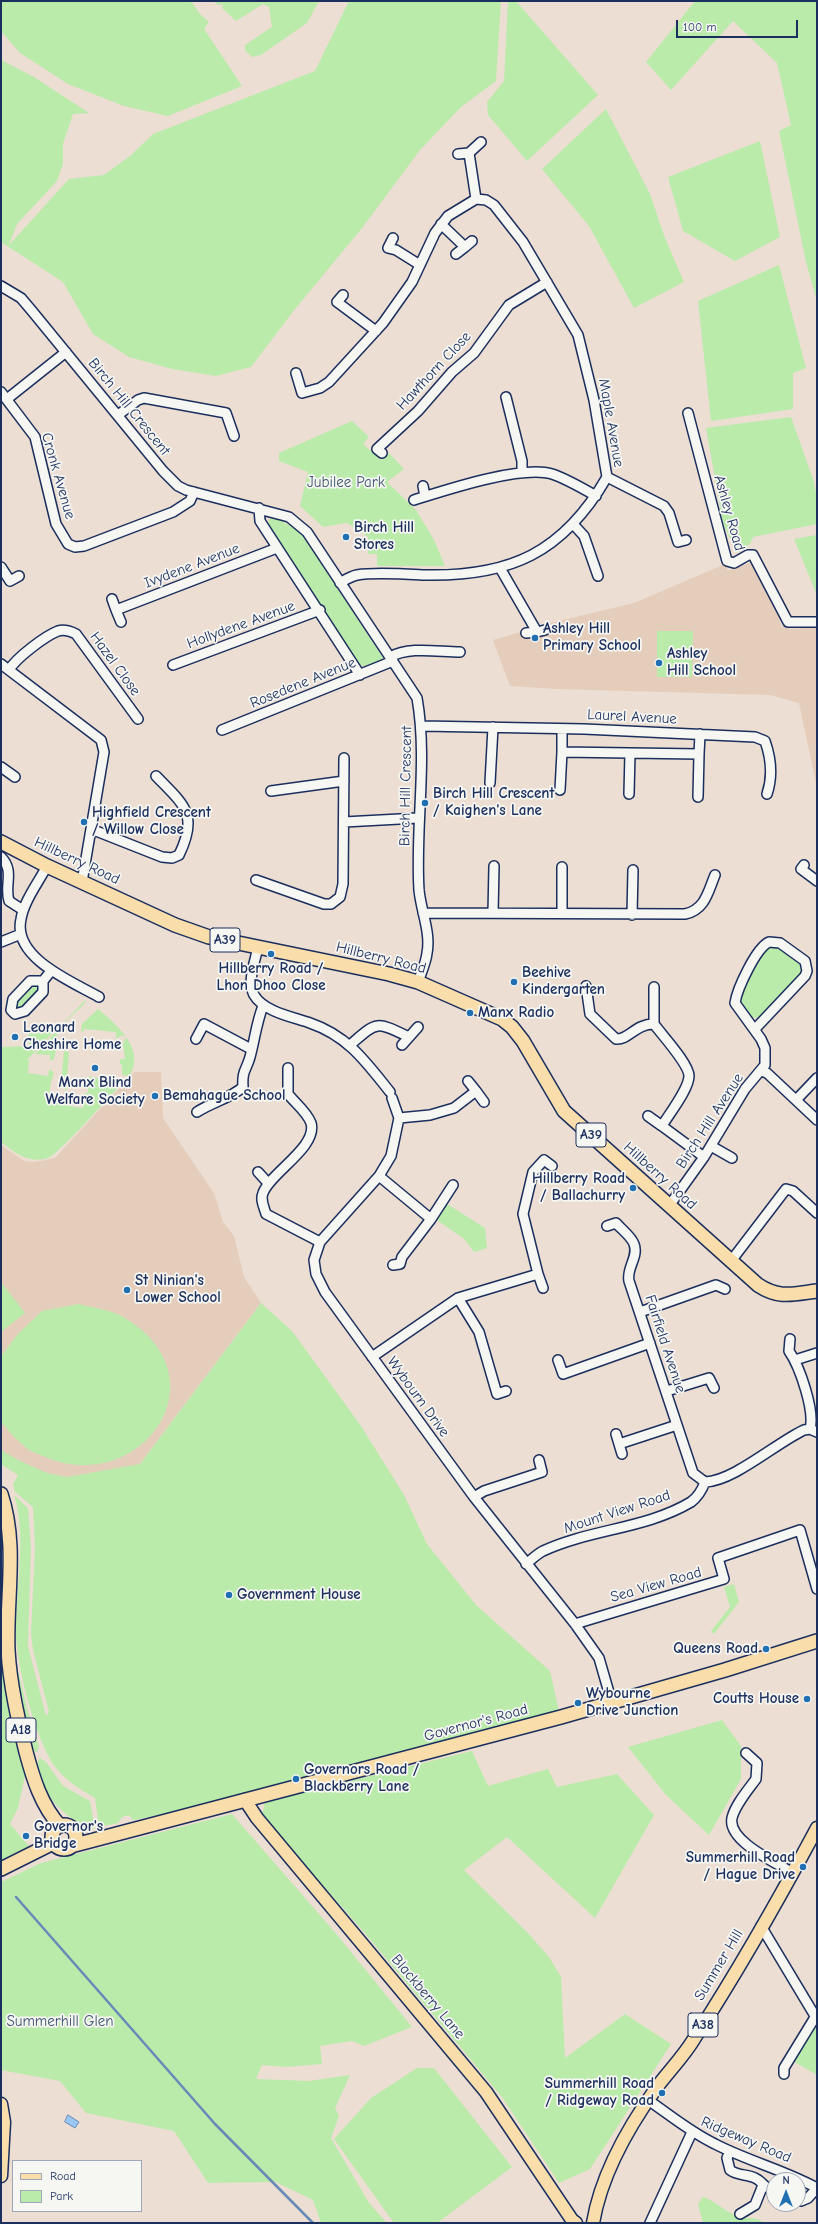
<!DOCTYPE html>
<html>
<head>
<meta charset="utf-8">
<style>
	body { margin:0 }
	#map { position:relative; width:818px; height:2224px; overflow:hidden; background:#ecded2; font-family:"Comic Neue",sans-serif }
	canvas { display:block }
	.frame { position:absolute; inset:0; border:2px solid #1b2f5e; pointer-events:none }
	.legend { position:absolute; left:12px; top:2160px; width:130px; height:52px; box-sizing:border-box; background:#f6f6f2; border:1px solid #9ea6b7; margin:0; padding:5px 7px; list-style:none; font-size:12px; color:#1b2f5e }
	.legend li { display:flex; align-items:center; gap:8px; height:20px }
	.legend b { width:20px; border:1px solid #9ea6b7 }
	.north { position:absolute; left:766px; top:2172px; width:40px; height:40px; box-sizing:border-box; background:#f6f6f2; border:1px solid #9ea6b7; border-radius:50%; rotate:0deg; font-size:11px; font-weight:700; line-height:16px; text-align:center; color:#1b2f5e }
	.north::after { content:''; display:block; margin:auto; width:14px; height:18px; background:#1f6fb2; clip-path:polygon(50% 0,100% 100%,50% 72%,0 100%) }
	.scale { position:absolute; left:676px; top:20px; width:122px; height:18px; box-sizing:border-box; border:2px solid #1b2f5e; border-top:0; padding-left:5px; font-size:12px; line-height:14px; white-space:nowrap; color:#1b2f5e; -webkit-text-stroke:3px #f6f6f2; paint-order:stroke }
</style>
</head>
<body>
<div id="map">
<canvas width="818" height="2224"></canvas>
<div class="frame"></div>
<ul class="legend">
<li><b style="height:5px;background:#f9deab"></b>Road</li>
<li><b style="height:11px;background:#baebab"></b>Park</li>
</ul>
<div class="north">N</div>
<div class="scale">100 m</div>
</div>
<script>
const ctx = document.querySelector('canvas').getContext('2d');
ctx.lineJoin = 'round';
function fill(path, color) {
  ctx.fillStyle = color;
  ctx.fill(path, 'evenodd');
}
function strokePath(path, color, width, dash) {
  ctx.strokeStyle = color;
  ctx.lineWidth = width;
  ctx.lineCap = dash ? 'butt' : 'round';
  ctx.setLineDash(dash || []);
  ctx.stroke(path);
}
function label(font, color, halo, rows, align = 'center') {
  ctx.font = font + ' "Comic Neue",sans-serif';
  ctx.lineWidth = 3.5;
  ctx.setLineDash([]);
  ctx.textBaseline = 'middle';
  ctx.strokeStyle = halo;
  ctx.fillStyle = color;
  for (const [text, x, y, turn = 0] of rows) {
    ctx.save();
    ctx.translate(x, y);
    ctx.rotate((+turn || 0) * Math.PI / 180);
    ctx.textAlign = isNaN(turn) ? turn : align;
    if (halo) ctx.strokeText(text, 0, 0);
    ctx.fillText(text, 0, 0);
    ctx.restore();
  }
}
fill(new Path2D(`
	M752,562l28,51 -1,7 3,6 9,3 26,-2v161l-18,-85 -29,-8 -214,-6 -46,-3 -17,-46 31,-9 2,7 22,-5 -2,-9 88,-21 91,-39 3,7z
	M134,1072h27l2,46 51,75 9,29 11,14 10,41 17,26 -140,186 -55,17 -65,-42v-319l23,16 11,1 20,-4z`), '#e5cdbc');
fill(new Path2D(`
	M1,1h190l9,13 9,8 -5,7 38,57 -74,30 -44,-10 -56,-22 -48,-31 -19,-22z
	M213,1h106l-12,22 -46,32 -9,2 -7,-7v-5l27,-18 -3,-20 -6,-3 -27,17 -14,-13 1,-4 -5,1z
	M349,1h152l-5,80 -35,26 -41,43 -58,78 -67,81 -44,58 -35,9 -44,-7 -43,-12 -36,-23 -30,-52 -62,-40v-182l33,17 55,36 -16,1 -10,30v20l-6,17 -40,43 -8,21 60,-66 35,-4 26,-19 23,-22 162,-63z
	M508,1h8l82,94 -71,66 -39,-46 -1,-13 17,-21z
	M695,1h122v300l-11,-39 -27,-131 12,-6 -14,-62 -44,-42 -62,69 -25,-28z
	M606,109l44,85 15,44 19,44 -50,26 -45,-82 -47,-57z
	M760,141l20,96 -45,24 -52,-30 -15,-54z
	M779,265l27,103 -13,5v36l-82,12 -13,-120z
	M791,417l23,65 3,17v25l-64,13 -3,7 -14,8 -13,-29 -17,-95z
	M352,421l17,16 -6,7 18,16 8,-7 15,16 -17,13 29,28 18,30 11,26h-68v-12h-9v-17l-21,-14 -24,4 -23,-21 8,-34 -29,-11v-8z
	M274,517l26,14 83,127 -9,7 -13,1 -93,-141 1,-6z
	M817,535v60l-23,-56z
	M657,631h36l-1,46h-35z
	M779,946l21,15 4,7 -2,5 -41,44c-12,3 -16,-3 -22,-13l1,-10 27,-47z
	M32,984h5l3,4 -18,23h-5l-4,-8z
	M86,999l-2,5c-15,15 -29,24 -30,46h2l-2,9 -4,2v-6l-15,-1z
	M98,1009c18,15 49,41 31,67l-7,-1v-10l-2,-1v-5h5l-2,-15 3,-7 -4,-2 -6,4v-7l-32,-3 -1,3 -2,-1 1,-7z
	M29,1028h28l-30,32h2l-1,13 20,3 1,-6h2l3,3 -3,9 -2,14 19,2v8l15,2 2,-15h3l1,-17 11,3v5l19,2c-10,12 -61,68 -71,72 -19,6 -33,-5 -47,-16v-95l28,-1z
	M64,1051l5,1 -3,39 -5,-7z
	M447,1204l38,24 2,20 -13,4 -10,-13 -27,-19z
	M1,1282l24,31 -24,19z
	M261,1303l31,28 69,95 43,69 23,49 49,61 74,66 9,40 -400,104 -26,5 -4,-5 -7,2 -4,6 -19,4 -4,-29c-13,-8 -28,-16 -38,-29 -21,-26 -41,-104 -41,-138 0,-43 11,-95 -2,-136l14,13 3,39 -3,99 18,70 3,-4 -16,-62 -2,-16 4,-88 -2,-39 -18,-15 -2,-8 5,-9 -17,-11v-14l19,11 27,12 20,4 73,-13z
	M79,1304c14,4 34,6 46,14 100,61 16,177 -77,140 -6,-3 -14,-5 -19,-8 -11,-8 -20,-19 -28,-28v-66l17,-22 24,-23z
	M1,1518l3,27 -3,80z
	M734,1584l5,18 -25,32 -3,-3 19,-24 -6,-20z
	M1,1637l3,27 22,107 -8,37 -8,16 19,22 -28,14z
	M15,1658l12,50 12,38 -2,6 -6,-1 -10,-42z
	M722,1720l19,26v33l-32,56 -43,-40 -38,-48z
	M472,1751l16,35 60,-17 9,18 60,-13 37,41 -59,103 -88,-81 -43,33 63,62 22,25 12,20 4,81 60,-44 46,30 -81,125 -31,14 -57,-86 -139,-166 -101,-115 3,-14z
	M40,1758l6,4 17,24 27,15 5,28c-24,-2 -72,-51 -55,-71z
	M232,1814l106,122 74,91 -48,19 -12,-5 -32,5 2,18 -36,3 -24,-2 -6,14 53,2 41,-6 -15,33 4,8 -8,22 38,65 18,20h-66l-8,-23 -37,-18 -68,1 -34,-52 -88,-18 -26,-32 -59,-11v-188l40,-19z
	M817,2023v52l-24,-14z
	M417,2068h17l78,99 -75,56h-43l-60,-84 37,-41z
	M703,2197c13,4 23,16 37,20 10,3 12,-2 24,6h-61l-5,-19z`), '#baebab');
const water = new Path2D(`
	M68,2115l11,7 -4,6 -10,-6z`);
fill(water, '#9ac6f4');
strokePath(water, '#678ab8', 1);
strokePath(new Path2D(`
	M16,1897l199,227 98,99`), '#678ab8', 2.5);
const minor = new Path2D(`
	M458,154l11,-1
	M476,199l-7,-46 12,-11
	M441,224l24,23 7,-6
	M393,238l-5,10 8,2 24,15
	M456,254l9,-7
	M1,286l20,12 11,13 131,160 15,15 8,4 103,27 18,15 110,166c11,62 -2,129 2,192 2,21 12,43 8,63 -1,10 -6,20 -9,29
	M343,295l-6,7 39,29
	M296,373l6,20 18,-5 9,-6 54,-59 29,-41 23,-49 13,-17 28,-17 10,1 8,5 29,37 55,93 16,65 13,77c-44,76 -97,100 -183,98 -19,-1 -50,-3 -67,0 -6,1 -12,5 -17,8
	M1,392l34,45 21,87 12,20 7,3 9,-1 89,-34 17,-11 4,-9
	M506,397l16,64v12
	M7,399l59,-47
	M688,413l39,148 7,2 14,-8h5l35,67h29
	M118,415l20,-15 6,-2 82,15 8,23
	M382,453l-5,-4 41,-38 34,-39 22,-19 35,-48 38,-23
	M607,477l57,29 5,7 9,29 8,-2
	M423,486l2,10
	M414,500c32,-10 107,-35 138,-26 15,5 30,14 44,22
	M259,508l1,13 100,154
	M573,524l11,12 14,40
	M1,567l9,14 9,-5
	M500,568l37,64 8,-2
	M112,599l4,11
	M121,622l-5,-12 161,-62
	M526,633l11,-1
	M390,657c20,-11 48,-5 70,-5
	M1,664l100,76 3,12 -22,130
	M173,665l147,-55
	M9,670c7,-12 36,-34 49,-39 6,-2 12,0 18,3l62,85
	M422,726l162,3 171,8 10,4c6,17 8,35 2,53
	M562,729v23l68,1 -1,41
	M222,730l171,-69
	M630,753l69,1 1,-20
	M1,767l14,10
	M490,783l3,-56
	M560,790l2,-38
	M271,791l73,-10
	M698,797l1,-43
	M344,822l74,-4
	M91,829l71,28 10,1 7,-3c20,-41 5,-50 -23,-79
	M1,857c14,14 3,28 8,44l14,9
	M804,865l-3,4 16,12
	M47,866c-9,17 -23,35 -26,53 -9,39 52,63 78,78
	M256,880l68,24h7l9,-7 3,-13 1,-126
	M423,913l262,1c20,-4 23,-22 30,-39
	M493,913l1,-47
	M562,913v-46
	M632,915l1,-45
	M1,942l20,-8
	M258,947c-3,15 -11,34 -4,48 10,17 39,22 56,28 38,13 56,39 80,69
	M43,981h-13l-17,18 -2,11 4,4 10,-3 18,-19v-11l8,-10
	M586,986l4,28 26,25c13,1 19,-15 38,-15 8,11 35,40 35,52 0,13 -20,38 -27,50l42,31
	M654,1024v-37
	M196,1039l8,-15 47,25
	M350,1045c28,-24 25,-24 59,-8
	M402,1045l16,-18
	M288,1068v26c7,9 19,18 23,29 7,24 -41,50 -48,70 -3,7 1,14 3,21l54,28
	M761,1071l6,2 50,47
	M468,1081l8,10
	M392,1098l7,20 -8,38 -12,20 -59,66 -6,18 2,14 9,18 149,205 101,127 24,34 13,45
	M796,1100l21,-22
	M197,1112c15,-10 34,-14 46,-25 -1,-17 3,-16 7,-30 5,-18 6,-33 13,-51
	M648,1116l14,10
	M399,1118l31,-3 24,-7 22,-17 8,11
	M711,1146l21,12
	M258,1172l10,11
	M379,1176l52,43
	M669,1206l35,-49 41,-68 20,-24v-17l-4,-9 -26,-36c2,-14 21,-55 34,-61l11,1 25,18 2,10 -2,5 -50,53
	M607,1226l9,-3c6,7 15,13 18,21 5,13 -8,24 -5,37l64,192 12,9
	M731,1261l55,-72 7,2 24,22
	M393,1265l7,-1 2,-7 29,-38 22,-34
	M538,1274l5,14
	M458,1298l21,34 18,62 9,-3
	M640,1312l76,-27 9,4
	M790,1339l-1,12c11,16 26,60 21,78
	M372,1357l86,-59 80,-24 -15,-60 10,-42 11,-12 8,6
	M558,1360l5,14 87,-31
	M795,1360l22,-7
	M667,1391l42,-13 5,10
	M616,1434l3,10 58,-19
	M619,1444l3,10
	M474,1497l10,-6 58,-19 -3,-12
	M526,1564c5,-4 11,-10 17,-13 47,-22 103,-22 148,-49 7,-5 11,-12 14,-20 29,-1 71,-39 99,-52l6,-1 7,3
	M575,1624l149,-45 -6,-21 82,-28 17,59
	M746,1753l11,10 -1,16c-8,11 -21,26 -24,39 -5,23 45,45 61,55
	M761,1926l54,90
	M784,2074v-6l33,-54
	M648,2100c22,15 42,32 67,44 33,17 69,26 102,44
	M730,2151l-3,7 3,12c8,6 17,4 25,8 9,4 7,10 19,11
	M798,2199l3,2 7,-3 9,-10
	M740,2214l15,-9 8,-20
	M650,2223l42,-91`);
const major = new Path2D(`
	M245,1800l12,18 229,274 86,128 4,3
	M1,2104l3,18 -3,54
	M593,2223c8,-48 36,-97 64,-136 12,-16 26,-30 37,-48 44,-68 85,-140 123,-211`);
const highway = new Path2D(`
	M1,842l46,24 128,59 34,12 180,37 29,8 84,37 10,8 11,14 41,70 194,174c21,14 35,9 59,6
	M1,1494c17,51 5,103 7,156 2,35 10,69 18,102 7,26 15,53 34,74
	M52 1837a12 12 0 1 1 24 0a12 12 0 1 1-24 0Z
	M71,1846l490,-129 164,-47 92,-29
	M1,1869l52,-26`);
strokePath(minor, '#1b2f5e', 12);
strokePath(major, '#1b2f5e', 15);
strokePath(highway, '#1b2f5e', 16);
strokePath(minor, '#f6f6f2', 9);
strokePath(major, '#f9deab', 12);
strokePath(highway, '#f9deab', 13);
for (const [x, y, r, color] of [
	[346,537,4,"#1f6fb2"],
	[535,638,4,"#1f6fb2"],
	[659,663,4,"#1f6fb2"],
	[425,803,4,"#1f6fb2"],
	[84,822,4,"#1f6fb2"],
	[271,954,4,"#1f6fb2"],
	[514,982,4,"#1f6fb2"],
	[470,1013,4,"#1f6fb2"],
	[15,1037,4,"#1f6fb2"],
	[95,1068,4,"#1f6fb2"],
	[155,1096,4,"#1f6fb2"],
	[633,1188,4,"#1f6fb2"],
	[127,1290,4,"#1f6fb2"],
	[229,1595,4,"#1f6fb2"],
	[766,1649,4,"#1f6fb2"],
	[807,1699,4,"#1f6fb2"],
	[578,1703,4,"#1f6fb2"],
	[296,1779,4,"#1f6fb2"],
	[26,1836,4,"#1f6fb2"],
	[803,1867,4,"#1f6fb2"],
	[662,2093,4,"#1f6fb2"]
]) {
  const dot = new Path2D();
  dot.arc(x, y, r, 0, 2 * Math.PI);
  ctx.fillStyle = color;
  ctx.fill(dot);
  strokePath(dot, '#f6f6f2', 1.5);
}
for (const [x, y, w] of [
	[225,940,30],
	[591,1135,30],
	[21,1730,30],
	[703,2025,30]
]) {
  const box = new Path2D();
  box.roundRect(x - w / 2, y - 12, w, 24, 3);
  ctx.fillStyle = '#f6f6f2';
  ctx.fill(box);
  strokePath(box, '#1b2f5e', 1);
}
label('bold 14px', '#1b2f5e', null, [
	["A39",225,940],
	["A39",591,1135],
	["A18",21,1730],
	["A38",703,2025]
]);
label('15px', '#1b2f5e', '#f6f6f2', [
	["Hawthorn Close",434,371,-47],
	["Birch Hill Crescent",129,407,51],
	["Maple Avenue",611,423,80],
	["Cronk Avenue",58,476,74],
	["Ashley Road",729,513,74],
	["Ivydene Avenue",192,566,-21],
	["Hollydene Avenue",241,625,-20],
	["Hazel Close",115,664,54],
	["Rosedene Avenue",303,683,-22],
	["Laurel Avenue",632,717,3],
	["Birch Hill Crescent",406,786,-89],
	["Hillberry Road",77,861,25],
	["Hillberry Road",381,958,14],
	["Birch Hill Avenue",710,1121,-57],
	["Hillberry Road",660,1176,42],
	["Fairfield Avenue",665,1344,72],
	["Wybourn Drive",418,1397,54],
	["Mount View Road",617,1512,-18],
	["Sea View Road",656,1585,-16],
	["Governor's Road",476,1723,-15],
	["Summer Hill",719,1965,-59],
	["Blackberry Lane",428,1997,50],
	["Ridgeway Road",746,2140,23]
]);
label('15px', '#3b556d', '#f6f6f2', [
	["Jubilee Park",346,483],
	["Summerhill Glen",60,2022]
]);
label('bold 15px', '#1b2f5e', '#f6f6f2', [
	["Birch Hill",354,528],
	["Stores",354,545],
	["Ashley Hill",543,629],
	["Primary School",543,646],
	["Ashley",667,654],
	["Hill School",667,671],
	["Birch Hill Crescent",433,794],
	["/ Kaighen's Lane",433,811],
	["Highfield Crescent",92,813],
	["/ Willow Close",92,830],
	["Hillberry Road /",271,969,"center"],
	["Lhon Dhoo Close",271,986,"center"],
	["Beehive",522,973],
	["Kindergarten",522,990],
	["Manx Radio",478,1013],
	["Leonard",23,1028],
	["Cheshire Home",23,1045],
	["Manx Blind",95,1083,"center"],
	["Welfare Society",95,1100,"center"],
	["Bemahague School",163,1096],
	["Hillberry Road",625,1179,"right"],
	["/ Ballachurry",625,1196,"right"],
	["St Ninian's",135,1281],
	["Lower School",135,1298],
	["Government House",237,1595],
	["Queens Road",758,1649,"right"],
	["Wybourne",586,1694],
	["Drive Junction",586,1711],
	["Coutts House",799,1699,"right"],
	["Governors Road /",304,1770],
	["Blackberry Lane",304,1787],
	["Governor's",34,1827],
	["Bridge",34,1844],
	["Summerhill Road",795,1858,"right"],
	["/ Hague Drive",795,1875,"right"],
	["Summerhill Road",654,2084,"right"],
	["/ Ridgeway Road",654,2101,"right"]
], 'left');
</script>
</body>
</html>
